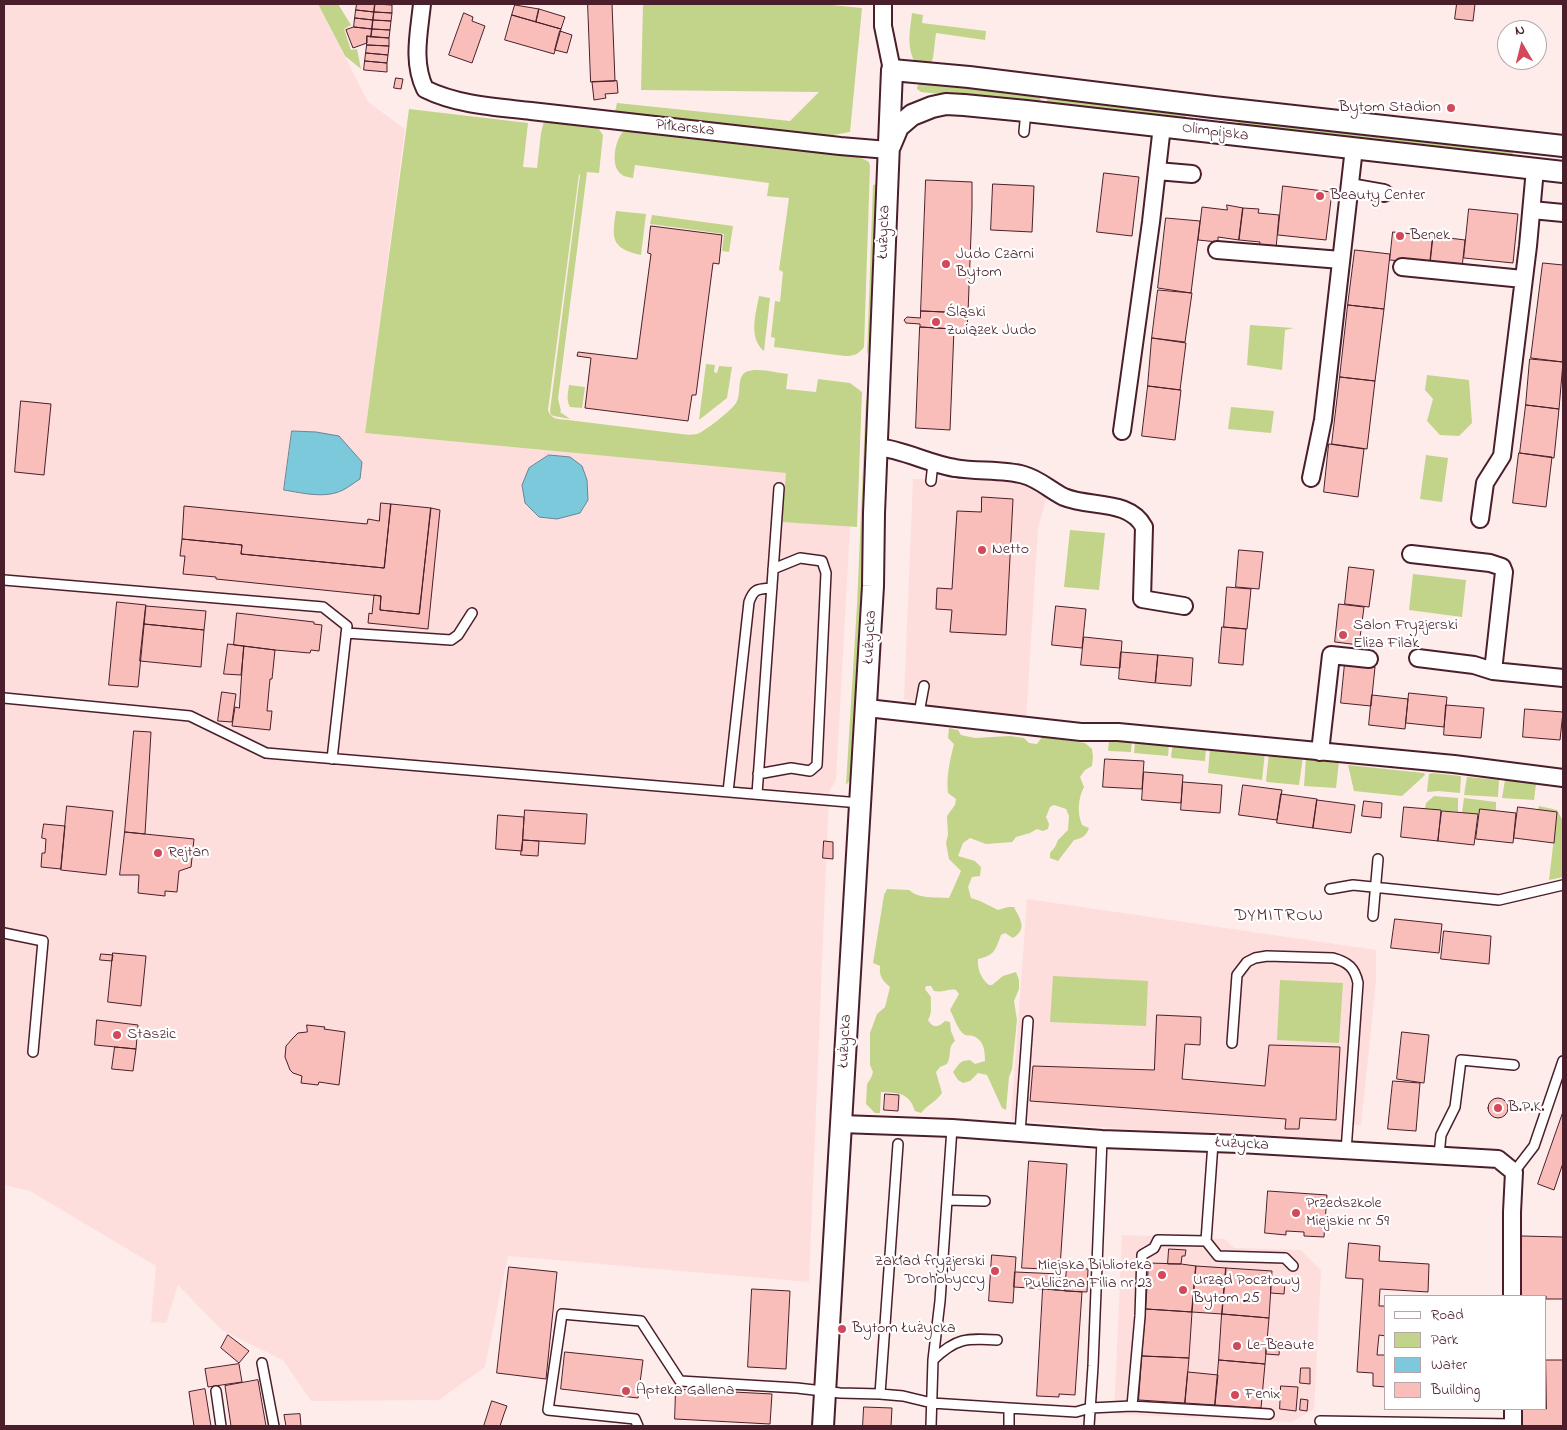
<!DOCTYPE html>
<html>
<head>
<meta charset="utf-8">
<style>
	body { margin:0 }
	#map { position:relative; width:1567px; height:1430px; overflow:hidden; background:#feecea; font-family:"Indie Flower",sans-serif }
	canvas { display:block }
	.frame { position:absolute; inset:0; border:5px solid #4a1f2b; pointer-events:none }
	.legend { position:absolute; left:1384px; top:1295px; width:162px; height:115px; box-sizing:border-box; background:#fff; border:1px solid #b7a5aa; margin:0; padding:6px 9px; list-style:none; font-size:15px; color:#4a1f2b }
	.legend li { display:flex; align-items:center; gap:10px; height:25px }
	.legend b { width:25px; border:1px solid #b7a5aa }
	.north { position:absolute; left:1497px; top:20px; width:50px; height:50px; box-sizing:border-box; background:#fff; border:1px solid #b7a5aa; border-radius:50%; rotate:352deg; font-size:14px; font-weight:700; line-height:20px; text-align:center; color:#4a1f2b }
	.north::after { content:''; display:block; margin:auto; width:18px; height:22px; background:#d1495b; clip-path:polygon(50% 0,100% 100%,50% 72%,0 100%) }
</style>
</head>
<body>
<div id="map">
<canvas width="1567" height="1430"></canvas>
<div class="frame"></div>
<ul class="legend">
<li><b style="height:6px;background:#fff"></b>Road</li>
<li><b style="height:14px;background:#c2d489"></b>Park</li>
<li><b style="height:14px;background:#7cc9db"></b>Water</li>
<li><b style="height:14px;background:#fabeba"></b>Building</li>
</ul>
<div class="north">N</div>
</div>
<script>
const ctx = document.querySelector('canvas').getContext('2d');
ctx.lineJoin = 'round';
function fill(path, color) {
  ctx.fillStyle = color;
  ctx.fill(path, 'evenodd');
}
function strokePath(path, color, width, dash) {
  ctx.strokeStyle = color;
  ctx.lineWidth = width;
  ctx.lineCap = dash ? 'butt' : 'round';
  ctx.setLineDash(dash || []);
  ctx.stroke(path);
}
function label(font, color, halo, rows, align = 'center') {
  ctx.font = font + ' "Indie Flower",sans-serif';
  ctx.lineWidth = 4.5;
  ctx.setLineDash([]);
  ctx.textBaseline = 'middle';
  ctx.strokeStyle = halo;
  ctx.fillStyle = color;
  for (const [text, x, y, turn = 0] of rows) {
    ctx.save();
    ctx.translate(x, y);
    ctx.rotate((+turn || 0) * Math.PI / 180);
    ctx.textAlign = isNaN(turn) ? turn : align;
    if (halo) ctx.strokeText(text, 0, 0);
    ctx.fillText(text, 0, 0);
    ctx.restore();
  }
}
fill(new Path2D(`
	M4,4h314l50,98 37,27 -40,304 422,40 -5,49 68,4 -14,254 -7,12 -20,490 -301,-26 -23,111 -46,33 -128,1 -28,-41 -61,-30 -44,-45 -12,38 -15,-1 5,-56 -126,-75 -26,-6z
	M913,479l103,2 31,15 -9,32 -12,193 -93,-10 -29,-12z
	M1027,899l349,51v31l-15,144h-9v22l-341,-27z
	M1122,1235l103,4 9,9 67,2 20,20 -7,139 -22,13 -178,-8z`), '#fddedc');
fill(new Path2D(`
	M318,4h20l13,21 -7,4 7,21 6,-1 4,20 -16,-13z
	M643,4h179l40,4 -12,124 -23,4 -212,-24 2,-9 173,18 29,-29 -178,-2z
	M912,13l11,2 -1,8 64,8 -1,9 -49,-7 -3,25 -3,7 -14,-1c-10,-16 -6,-33 -4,-51z
	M921,82l120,13 -1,10 -119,-13 -4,-3v-2z
	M1048,95l136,16 2,4 -1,5 -139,-14z
	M409,109l119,14 -5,44 14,1 4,-35 3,-12 47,4 7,3 5,7 -4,38 -12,-1 -29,227 3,12 -1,1 10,7 -16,-3 -3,-1 -1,-4 30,-236 -1,-1 -31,236c3,10 11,9 20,10l113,14c6,1 11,1 16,0 7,-2 35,-24 39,-31 6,-9 0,-26 10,-31 12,-5 30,1 42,2l-2,15 30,3 2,-13 32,4 12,9 -5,135 -75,-5 4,-49 -421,-40z
	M1241,117l273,31 -3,12 -273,-35 -1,-5z
	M634,130l224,26 11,6 1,4 -6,181c-5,7 -10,9 -19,9l-71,-9 1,-9 -4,-1 4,-36 5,1 3,-30 -4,-2 10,-72 -22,-2 2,-13 -134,-18 -2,13c-4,-1 -9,-1 -12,-4 -11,-8 -6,-34 2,-42z
	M877,184l-6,160 -4,11 6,-170z
	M616,211l30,3 -5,41c-31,-7 -29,-17 -25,-44z
	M652,215l81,11 -4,26 -7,-1 2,-17 -74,-10z
	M759,296l11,2 -6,53c-16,-13 -8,-38 -5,-55z
	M1250,325l44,3 -9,2 -3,40 -35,-5z
	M706,364l9,1 -1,7 3,1 2,-7 13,1 -5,31 -28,22z
	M1427,375l42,5 3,43 -13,13 -19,-1 -13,-14 6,-22 -8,-9z
	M569,385l16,2 -3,21 -12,-1c-4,-7 -2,-14 -1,-22z
	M866,398l2,9v12l-2,80 -15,280 -5,6 11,-180z
	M1231,407l43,4 -3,22 -43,-4z
	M1426,455l22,3 -6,44 -22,-3z
	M1070,530l35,3 -6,57 -35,-3z
	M1413,574l53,6 -4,37 -53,-7z
	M949,728l9,2 3,5 14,3 35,-2 14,2 5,5 8,1 5,-7 43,6 7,6 1,8 -1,9 -7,4 -5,7 4,10c-6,12 -7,25 -2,38l7,3c-3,8 -6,10 -15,12l-16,21 -8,-3v-5l5,-6 3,-7 10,-10 1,-14 -3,-7 -12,-4 -4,2 -4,10 3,7 -1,5 -5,2 -6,-2 -7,4 -14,4 -4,5 -26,2 -16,-6 -7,5 -5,13 17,5 6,6 -1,9 -8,1 -4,10 3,11 9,3 18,9 10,-3h6c6,12 14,22 -1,31l-8,-5 -4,2c-6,16 -6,20 -23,24 -1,9 3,20 11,26h3l11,-9 13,-4 3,8v9l-5,12 3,19 -5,49 -3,8 -3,33 -4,-2 -15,-33 -9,-2 -8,8 -7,2 -5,-3 -5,-8c7,-8 5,-11 17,-12l5,4 10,-3c0,-10 -1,-21 -12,-25 -3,-1 -5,0 -8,-1 -7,-4 -11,-18 -15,-25l9,-16 -3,-4c-7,-2 -12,3 -22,1l-3,-5h-5l-1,3 6,8c-1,8 2,15 -3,23 5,9 11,7 17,1l5,1 1,9 4,10c-8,6 -3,15 -8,23l-7,3 -4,5 6,21c-6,9 -15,12 -21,20l-6,-2c-6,-19 -17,-18 -34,-19l-1,21h-5l-9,-9 1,-20 4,-6 2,-6 -3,-7v-32l7,-19 8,-7 5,-20c-8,-7 -11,-11 -10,-21l-7,-3 11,-68 3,-6 22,1c10,9 27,7 40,8l12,-27 -12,-12 -3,-16 2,-8 -1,-19 8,-11 1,-6 -8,-6c-2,-16 2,-33 6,-49l-6,-6z
	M1114,738l18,2 -1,12 -22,-1 -1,-1 1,-8z
	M1135,741l34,3 -1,12 -34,-3z
	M1173,744l33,3 -1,14 -33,-3 -1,-2z
	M1210,747l55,5 -3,28 -54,-7z
	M1269,753l34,4 -4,28 -32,-3 -1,-1z
	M1306,757l33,4 -3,27 -32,-2z
	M1348,765l76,8 1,2 -23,21 -48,-5z
	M1432,773l29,3 -1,17 -22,-2 -10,1 -1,-1 2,-17z
	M1467,777l32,3 -1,17 -34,-2z
	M1505,780l31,4 -2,16 -32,-2z
	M1434,796l24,2v14l-33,-3 1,-6z
	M1464,798l32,4v9l-16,-2 -1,6 -17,-2z
	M1539,806l18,4 6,11v56l-14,3 8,-68 -19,-2z
	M1053,976l95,5 -2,45 -96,-4z
	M1280,980l63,3 -4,60 -62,-3z`), '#c2d489');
const water = new Path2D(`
	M292,431l24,1 23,4 23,26 -2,17c-5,3 -11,8 -17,11 -18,9 -40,3 -59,0z
	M549,455l21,2 12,9 5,14 1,20 -8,13 -23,6 -18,-2 -14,-14 -3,-18 7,-17z`);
fill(water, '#7cc9db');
strokePath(water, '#688595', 1);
const building = new Path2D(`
	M357,4h18l-1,8 -18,-2z
	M375,4l17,1v8l-18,-1z
	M588,4h24l3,77 -24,1z
	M1457,4h18l-2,17 -18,-2z
	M515,5l24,4 -3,13 -24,-7z
	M539,9l26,8 -4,12 -25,-7z
	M356,10l18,2 -1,8 -18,-2z
	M374,12l18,1 -1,8 -18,-1z
	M464,13l9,4 -1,4 13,5 -13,37 -23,-8z
	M512,15l49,14 -7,25 -49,-14z
	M355,18l18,2 -1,9 -18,-2z
	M373,20l18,1 -1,9 -18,-1z
	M354,27l18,2 -1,8 -4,-1v7l-14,5 -7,-18z
	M372,29l18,1 -1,8 -18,-1z
	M560,31l12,4 -5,18 -12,-3z
	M367,36l22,2v8l-22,-1z
	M367,45l22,1 -1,9 -22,-2z
	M366,53l22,2 -1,8 -22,-2z
	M365,61l22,2v9l-23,-2z
	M396,78l7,1 -2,10 -7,-1z
	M617,81l1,12 -13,1 1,4 -12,2 -2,-18z
	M1104,173l35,4 -7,59 -35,-4z
	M926,180l46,2v26l-4,105 -47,-2z
	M993,184l41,2 -2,46 -41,-2z
	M1283,186l49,6 -6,48 -48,-5z
	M1227,205l16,3 -4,32 -21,-3v5l-20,-2 4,-33 25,3z
	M1243,208l16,1 -1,4 21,2 -3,34 -17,-2 1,-5 -21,-2z
	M1469,209l49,5 -5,49 -49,-5z
	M1166,218l34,3 -9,72 -33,-5z
	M651,226l71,9 -3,29 -6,-1 -17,132h-4l-4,26 -103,-13 6,-50 -14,-2 1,-4 59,7 14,-105 -3,-1z
	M1393,232l40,4 -3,28 -40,-4z
	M1433,236l32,4 -3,28 -32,-4z
	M1355,250l35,4 -6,55 -36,-4z
	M1543,263l20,2v97l-32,-4z
	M1158,290l34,3 -7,49 -33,-4z
	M1348,305l36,4 -9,72 -35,-4z
	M921,311l47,2 -1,17 -47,-3v-3l-14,-1 -2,-3 3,-3 13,1z
	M920,327l34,2 -4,101 -34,-2z
	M1152,338l34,5 -6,47 -32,-4z
	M1530,359l33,3 -4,47 -33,-4z
	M1340,377l35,4 -8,68 -35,-5z
	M1148,386l33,4 -6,50 -33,-4z
	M21,401l30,3 -7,71 -29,-3z
	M1526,405l33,4 -5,49 -34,-5z
	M1329,444l35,5 -6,48 -34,-5z
	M1519,453l33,4 -6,50 -33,-4z
	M982,497l31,2 -7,136 -56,-3 2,-22 -16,-1 1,-21 15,1 5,-78 24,1z
	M381,503l10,1 -7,64 -143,-14 1,-9 -60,-6 2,-33 183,18 1,-5 11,2z
	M391,504l40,4 -12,106 -39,-4 1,-14 -165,-17v-2l-33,-3 2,-18h-5l2,-17 60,6 -1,9 143,14z
	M431,508l9,2 -12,119 -60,-6 1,-10 3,1 2,-19 7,1 -1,14 39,4z
	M1239,550l24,2 -4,37 -23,-2z
	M1349,567l25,3 -5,37 -24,-3z
	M1227,587l24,2 -4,40 -23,-2z
	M117,602l29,3 -8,82 -29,-2z
	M1339,604l25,3 -5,38 -24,-3z
	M146,606l60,5 -2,19 -60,-6z
	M1056,606l30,3 -4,39 -30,-3z
	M237,613l77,9v2l8,1 -3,26 -8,-1 -1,3 -35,-3 -41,-5z
	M144,624l60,6 -3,37 -61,-6z
	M1222,627l24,2 -3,36 -24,-2z
	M1084,637l38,4 -2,27 -39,-3z
	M228,644l16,2 -3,29 -17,-1z
	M244,646l31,4 -3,29h-2l-3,32h5l-2,19 -38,-4 3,-19 4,1z
	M1121,652l37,3 -3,28 -36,-4z
	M1158,655l35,3 -2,28 -35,-3z
	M1345,663l30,4 -4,39 -30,-3z
	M222,692l14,2 -4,28 -14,-1z
	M1409,693l38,4 -3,30 -38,-4z
	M1372,695l36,4 -3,30 -36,-4z
	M1446,705l38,3 -3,30 -37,-3z
	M1525,709l38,3 -3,28 -37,-3z
	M134,731l17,1 -6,102 -20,-2z
	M1105,759l39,2 -2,28 -39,-2z
	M1144,772l39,3 -2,28 -39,-3z
	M1183,782l39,3 -2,28 -39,-3z
	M1243,785l39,5 -5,30 -38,-5z
	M1281,794l36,5 -4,29 -36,-5z
	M1317,800l38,5 -4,28 -38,-5z
	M1364,801l18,2 -1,15 -19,-2z
	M67,806l46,5 -7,64 -45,-5z
	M1404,807l37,3 -3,31 -37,-4z
	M1518,807l39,5 -3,31 -40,-5z
	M1480,809l36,4 -3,30 -37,-4z
	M525,810l62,4 -2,30 -62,-4z
	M1442,811l36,3 -4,31 -36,-4z
	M498,815l26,2 -2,34 -26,-2z
	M44,824l21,2 -4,43 -20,-2 1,-14h3l1,-14 -4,-1z
	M125,832l69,7 -3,28 -12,4 -2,21 -12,-1v5l-27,-3 1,-18h-19z
	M523,840l16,1 -1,15 -17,-1z
	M824,841l9,1v17l-10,-1z
	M1395,919l47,5 -3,29 -48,-5z
	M1444,931l47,5 -2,28 -48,-5z
	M113,953l33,3 -5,50 -33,-4z
	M101,954l12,1 -1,6 -12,-1z
	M1157,1015l44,2 -1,28 -15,-1 -3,35 83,7 4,-41 71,2 -4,73 -36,-2 -1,11h-14l1,-10 -256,-18 3,-35 121,4z
	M97,1020l41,5 -2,24 -41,-4z
	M307,1025l18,2 -1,2 21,3 -6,53 -20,-3 -1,3 -17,-2 1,-7 -9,-3 -3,-3 -5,-13 1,-11 7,-8 5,-5 9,-1z
	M1402,1032l27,3 -5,48 -27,-4z
	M115,1047l21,2 -3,22 -21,-2z
	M1393,1081l27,2 -4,48 -28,-2z
	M885,1094l14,1 -1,16 -14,-1z
	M1488 1108a10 10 0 1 1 20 0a10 10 0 1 1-20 0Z
	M1563,1112v51l-9,27 -16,-6z
	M1029,1161l38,3 -7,103 -15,-1v3l-23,-1z
	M1268,1191l59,4 -3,42 -20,-1v-4l-18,-1v4l-21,-2z
	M1522,1236l41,1v62h-17v-3h-25z
	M1349,1243l31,3 -1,15 50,3 -1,28 -48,-3 -1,17h7v30l-7,-1 -2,20h9v32l-13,-1v-13l-16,-1 6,-93 -17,-1z
	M1169,1249l17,1 -1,6h-3l-1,8h-13z
	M992,1255l24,2 -3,46 -24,-2z
	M1149,1263l32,1 15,2 -4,46 -46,-3z
	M1196,1266l30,2 -4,46 -30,-2z
	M509,1267l48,5 -11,107 -49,-6z
	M1067,1267l21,2 -1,23 -22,-1z
	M1226,1268l46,3 -3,47 -47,-4z
	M1015,1272l45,2 -1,16 -45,-3z
	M1271,1280l14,2 -1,12 -13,-1z
	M752,1289l38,2 -4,78 -38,-2z
	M1043,1289l39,3 -7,103 -16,-1v3l-22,-1z
	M1146,1309l46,3 -3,46 -47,-2z
	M1222,1314l47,4 -4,46 -46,-4z
	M228,1335l21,16 -10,12 -18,-15z
	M1267,1341l13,1 -1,13 -13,-1z
	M565,1352l78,8 -5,38 -77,-9z
	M1142,1356l47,2 -4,45 -46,-3z
	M1219,1360l46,4 -4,44 -46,-3z
	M1546,1360h17v66h-44v-17h27z
	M239,1364l3,18 -34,5 -3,-18z
	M1301,1368h9v16l-10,-1z
	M1188,1372l30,3 -3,30 -30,-2z
	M258,1380l8,46h-35l-6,-40z
	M1281,1386l17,1 -2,24 -16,-2z
	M205,1389l6,37h-17l-5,-34z
	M676,1389l96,5 -2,30 -95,-5z
	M1301,1399l7,1 -1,11 -7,-1z
	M492,1401l15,5 -3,8 -4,12h-16z
	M864,1407l28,1 -1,18h-28z
	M300,1414l1,12h-15l-2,-11z`);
fill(building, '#fabeba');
strokePath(building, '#4a1f2b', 1);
const service = new Path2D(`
	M1024,132l2,-21
	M931,481l2,-18
	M4,580l319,27 24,19 -15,133
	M346,633l105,7 7,-5 14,-22
	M4,698l186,18 76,37 594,50
	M919,713l5,-27
	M758,774l33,-6 19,3 7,-6 9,-192 -4,-12 -22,-3 -27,11
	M728,792l21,-190c5,-14 9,-13 23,-14
	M757,794l22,-306
	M1330,889l23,-4 146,15 64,-15
	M1373,916l5,-57
	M4,933l39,8 -10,111
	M1232,1043l5,-68 10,-13 8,-4 12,-2 66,2c15,4 22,10 25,25l-12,168
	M1020,1133l8,-112
	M1439,1155l2,-20 14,-28 6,-47 53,5
	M1514,1172l20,-26 29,-85
	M947,1200l38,1
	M1206,1241l12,15 67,2 8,8
	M933,1360c23,-22 33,-22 64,-20
	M262,1363l12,63
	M216,1391l5,35
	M880,1394l18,-250
	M1132,1406l8,-90 2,-61 12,-7 4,-8 48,1 7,-98
	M1320,1421l193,3
	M638,1426l-3,-7 -87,-9 14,-96 79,7 39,60 117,7 43,5 40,1 23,2 29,7 77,5 67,4 14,-4 42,-2 137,8
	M931,1426l2,-66 7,-59 12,-173
	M1009,1426v-18
	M1089,1426l4,-60 9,-227`);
const minor = new Path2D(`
	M422,4c-3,29 -10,58 3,85 32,16 71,18 106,22l309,35 48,4
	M883,4v22l9,44
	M1157,171l35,3
	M1350,187l34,6
	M1532,210l31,3
	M1217,250l124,10
	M1402,267l121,12
	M1122,431l29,-209 11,-96
	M877,447c25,2 52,17 78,21 22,4 48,1 69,7 15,4 26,15 40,22 26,11 65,2 80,30l-2,72 42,7
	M1311,478l12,-58 31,-272
	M1480,519l5,-36 17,-27 26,-210 7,-77
	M1411,554l79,9 12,4 2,5 -11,99
	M1418,658l56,7 19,6 70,7
	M867,708l214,24h37l336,32 109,14
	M1320,752l11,-97 38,4
	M841,1124l111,4 150,11 137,5 259,15 16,13 -2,40v84
	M1513,1409v17`);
const tertiary = new Path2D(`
	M890,146l8,-19 14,-12 20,-8 14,-3 18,1 62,6 537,61
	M823,1426l50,-840 1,-73 18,-443 77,7 244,30 350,39`);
strokePath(service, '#4a1f2b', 12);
strokePath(minor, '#4a1f2b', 20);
strokePath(tertiary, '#4a1f2b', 24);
strokePath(service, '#fff', 9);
strokePath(minor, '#fff', 16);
strokePath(tertiary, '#fff', 20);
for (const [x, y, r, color] of [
	[1451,108,5,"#d1495b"],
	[1320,196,5,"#d1495b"],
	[1400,236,5,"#d1495b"],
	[946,264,5,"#d1495b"],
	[936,322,5,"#d1495b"],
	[982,550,5,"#d1495b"],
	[1343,635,5,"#d1495b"],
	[158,853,5,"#d1495b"],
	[117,1035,5,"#d1495b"],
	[1498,1108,5,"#d1495b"],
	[1296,1213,5,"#d1495b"],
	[995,1271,5,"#d1495b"],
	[1162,1275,5,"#d1495b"],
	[1183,1290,5,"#d1495b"],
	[842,1329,5,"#d1495b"],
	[1237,1346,5,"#d1495b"],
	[626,1391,5,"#d1495b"],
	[1235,1395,5,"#d1495b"]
]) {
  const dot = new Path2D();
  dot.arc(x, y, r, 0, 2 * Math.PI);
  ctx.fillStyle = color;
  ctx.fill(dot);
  strokePath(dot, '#fff', 2);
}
label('16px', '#4a1f2b', '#fff', [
	["Bytom Stadion",1441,108,"right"],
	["Beauty Center",1330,196],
	["Benek",1410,236],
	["Judo Czarni",956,255],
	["Bytom",956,273],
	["Śląski",946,313],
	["Związek Judo",946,331],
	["Netto",992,550],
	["Salon Fryzjerski",1353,626],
	["Eliza Filak",1353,644],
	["Rejtan",168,853],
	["Staszic",127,1035],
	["B.P.K.",1508,1108],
	["Przedszkole",1306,1204],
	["Miejskie nr 59",1306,1222],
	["Zakład fryzjerski",985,1262,"right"],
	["Drohobyccy",985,1280,"right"],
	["Miejska Biblioteka",1152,1266,"right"],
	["Publiczna Filia nr 23",1152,1284,"right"],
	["Urząd Pocztowy",1193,1281],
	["Bytom 25",1193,1299],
	["Bytom Łużycka",852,1329],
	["Le-Beaute",1247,1346],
	["Apteka Gallena",636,1391],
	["Fenix",1245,1395]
], 'left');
label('16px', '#4a1f2b', '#fff', [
	["Piłkarska",685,129,6],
	["Olimpijska",1215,133,7],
	["Łużycka",885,232,-88],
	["Łużycka",871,637,-87],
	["Łużycka",846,1041,-87],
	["Łużycka",1242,1145,3]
]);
ctx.letterSpacing = '1px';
label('18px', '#4a1f2b', '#fff', [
	["DYMITROW",1279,917]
]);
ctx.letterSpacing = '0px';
</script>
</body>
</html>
